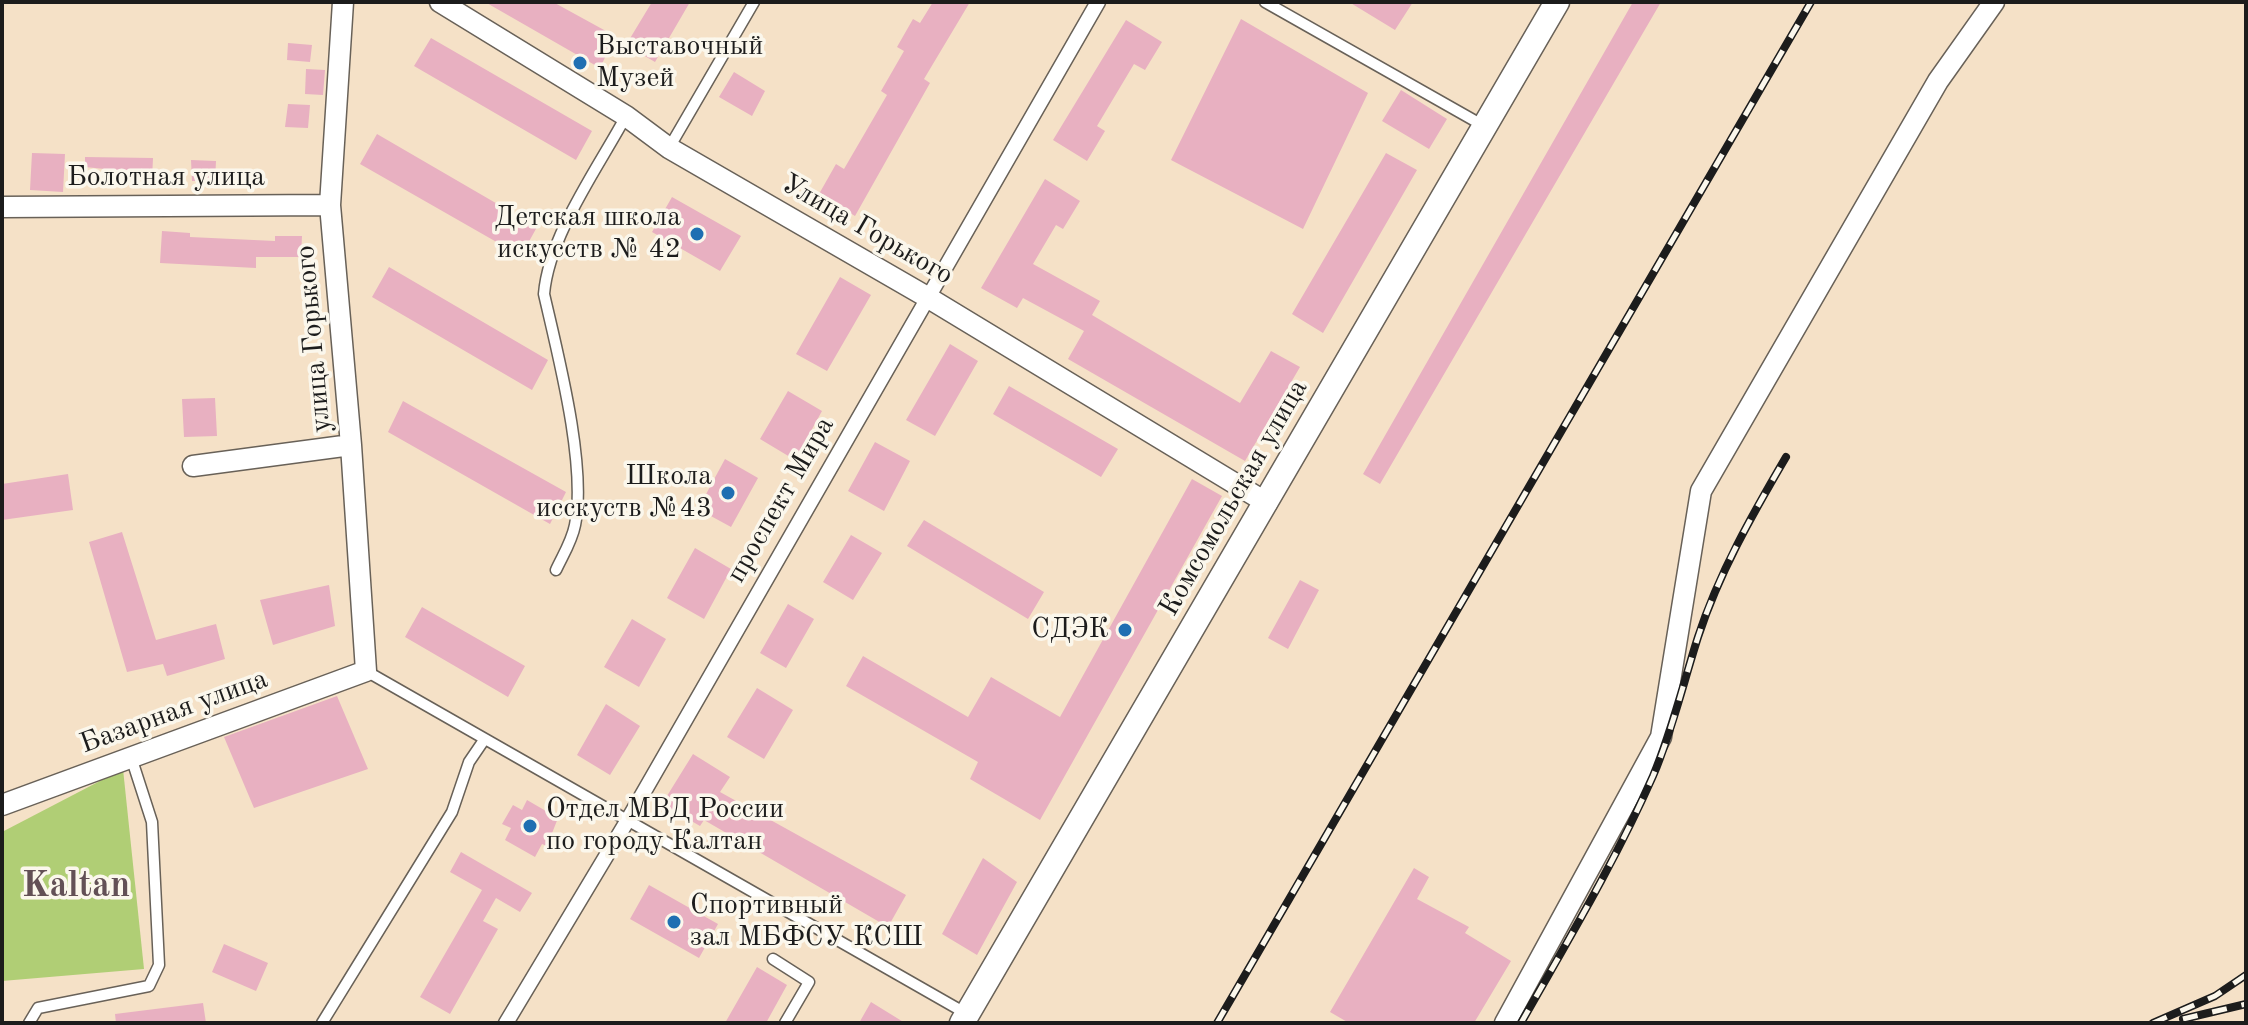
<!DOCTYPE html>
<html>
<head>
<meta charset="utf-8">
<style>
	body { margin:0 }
	#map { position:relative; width:2248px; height:1025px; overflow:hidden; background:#f5e1c7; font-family:"Old Standard TT",serif }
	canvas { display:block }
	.frame { position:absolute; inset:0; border:4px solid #1c1c1c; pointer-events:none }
</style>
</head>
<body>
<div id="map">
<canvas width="2248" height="1025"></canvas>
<div class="frame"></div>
</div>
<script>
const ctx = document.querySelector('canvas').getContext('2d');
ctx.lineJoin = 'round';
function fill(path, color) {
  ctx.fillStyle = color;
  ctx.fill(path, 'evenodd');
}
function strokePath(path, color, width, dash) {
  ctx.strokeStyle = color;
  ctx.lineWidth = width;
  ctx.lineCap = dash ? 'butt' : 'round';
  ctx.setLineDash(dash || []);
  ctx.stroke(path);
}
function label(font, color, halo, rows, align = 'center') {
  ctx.font = font + ' "Old Standard TT",serif';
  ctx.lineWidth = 7;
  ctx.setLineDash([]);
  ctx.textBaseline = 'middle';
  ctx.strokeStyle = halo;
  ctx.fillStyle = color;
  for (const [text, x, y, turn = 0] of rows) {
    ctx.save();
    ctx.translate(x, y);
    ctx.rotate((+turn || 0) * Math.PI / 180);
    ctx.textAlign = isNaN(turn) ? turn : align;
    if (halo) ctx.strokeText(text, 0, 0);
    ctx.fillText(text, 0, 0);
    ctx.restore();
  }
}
fill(new Path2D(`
	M123,769l21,200 -142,12v-149z`), '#b0ce75');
fill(new Path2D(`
	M485,2h68l62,34 -15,32z
	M652,2h38l-35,60 -29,-17z
	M933,2h37l-46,77 6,4 -75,133 -36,-22 17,-30 8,5 43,-74 -6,-4 23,-40 -7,-4 16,-28 7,4z
	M1349,2h64l-18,28z
	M1633,2h28l-281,482 -17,-10z
	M1241,19l127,74 -65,136 -132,-69z
	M1126,20l36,22 -17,28 -11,-6 -37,62 8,5 -18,30 -34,-21z
	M431,38l161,93 -16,29 -162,-94z
	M288,43l24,2 -2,17 -23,-2z
	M306,69l19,1 -2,25 -18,-1z
	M734,72l31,19 -13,25 -33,-19z
	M1401,90l46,29 -18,30 -47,-28z
	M288,104l22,1 -2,23 -23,-1z
	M377,134l160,93 -16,29 -161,-92z
	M32,153l33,1 -2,38 -33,-2z
	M1386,153l31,17 -94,163 -31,-19z
	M85,157l68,1 -1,21 -36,-1 -1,-8 -30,-3z
	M191,160l25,1 -1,20h-23z
	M1045,179l35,22 -17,28 -7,-4 -23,39 67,37 -8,14 148,88 31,-52 29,16 -55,94 -177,-102 16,-28 -61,-33 -6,10 -36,-20z
	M672,197l69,39 -21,35 -68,-39z
	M162,231l28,2v4l85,4v-5h27l-1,21h-45v11l-96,-5z
	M389,267l159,93 -16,30 -160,-93z
	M840,277l31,18 -44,76 -31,-17z
	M950,344l28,17 -43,75 -29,-16z
	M1009,386l109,63 -17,28 -108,-63z
	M788,391l34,20 -27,49 -35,-21z
	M215,398l2,38 -33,1 -2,-38z
	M403,401l163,91 -16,32 -162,-92z
	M875,442l35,19 -26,50 -36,-20z
	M725,459l33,19 -27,49 -33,-18z
	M68,474l5,36 -71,10v-36z
	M1192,479l30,17 -182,324 -70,-41 8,-17 -132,-76 17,-30 105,61 23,-40 69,40z
	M924,520l120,72 -16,27 -121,-73z
	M122,532l34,108 60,-16 9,35 -58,17 -4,-12 -36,8 -38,-130z
	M851,535l31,18 -29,47 -30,-18z
	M695,548l36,21 -27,50 -37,-21z
	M1300,580l19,10 -31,59 -20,-11z
	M329,585l6,41 -62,19 -13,-45z
	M788,604l26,15 -28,49 -26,-15z
	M422,607l103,59 -17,31 -103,-60z
	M632,619l34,20 -27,48 -35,-20z
	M757,688l36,22 -29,49 -37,-22z
	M337,696l31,73 -114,39 -30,-71z
	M606,704l34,22 -30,49 -33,-20z
	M693,754l37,23 -10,15 186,103 -18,32 -184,-107 -4,6 -38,-22z
	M527,800l31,18 -11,28 -5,-2 -7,13 -30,-17 6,-12 -9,-4 11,-19 9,5z
	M461,852l71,41 -12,19 -24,-14 -13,23 15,8 -48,85 -30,-17 62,-107 -32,-18z
	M983,858l34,24 -40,73 -35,-21z
	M1414,868l15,9 -12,22 52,28 -4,6 46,28 -37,62h-125l-19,-11z
	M649,885l69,39 -19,34 -69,-39z
	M224,944l44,19 -12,28 -44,-19z
	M757,967l30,18 -21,38h-41z
	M871,1002l34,21h-46z
	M203,1003l3,20h-90l-1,-9z`), '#e8b0c1');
const service = new Path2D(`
	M1265,2l219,124
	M669,148l85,-146
	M556,570c7,-15 16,-29 19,-45 12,-59 -17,-170 -31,-231 5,-59 54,-126 82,-178
	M366,671l601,343
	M773,959l36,23 -24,41
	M29,1023l9,-15 111,-22 10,-21 -7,-143 -21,-65
	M322,1023l130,-211 17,-50 15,-22`);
const pedestrian = new Path2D(`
	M506,1023l120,-200 472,-821`);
const minor = new Path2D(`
	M440,2l186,114 43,32 258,149 340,206
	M2,207l328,-2
	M193,466l158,-21
	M2,805l364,-134 -15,-226 -21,-240 13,-203
	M1505,1023l156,-286 40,-246 237,-410 56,-79`);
const tertiary = new Path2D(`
	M962,1023l595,-1021`);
strokePath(service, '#686158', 13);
strokePath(pedestrian, '#686158', 17);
strokePath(minor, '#686158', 23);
strokePath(tertiary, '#686158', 27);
strokePath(service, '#fff', 10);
strokePath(pedestrian, '#fff', 14);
strokePath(minor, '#fff', 20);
strokePath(tertiary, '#fff', 24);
const rail = new Path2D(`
	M2183,1019l63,-15
	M1217,1023l594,-1021
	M1521,1023c46,-81 94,-161 132,-247 19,-45 30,-92 45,-139 21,-64 54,-122 88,-180
	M2153,1023l62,-27 31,-21`);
strokePath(rail, '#1c1c1c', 8);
strokePath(rail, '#fbf7ec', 5, [15]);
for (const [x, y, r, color] of [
	[580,63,8,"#1f6fb2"],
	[697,234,8,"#1f6fb2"],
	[728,493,8,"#1f6fb2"],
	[1125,630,8,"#1f6fb2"],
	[530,826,8,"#1f6fb2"],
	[674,922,8,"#1f6fb2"]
]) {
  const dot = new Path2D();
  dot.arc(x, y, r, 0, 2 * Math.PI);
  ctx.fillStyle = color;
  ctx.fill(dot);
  strokePath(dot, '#fbf7ec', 3);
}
label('28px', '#1c1c1c', '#fbf7ec', [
	["Выставочный",596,47],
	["Музей",596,79],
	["Детская школа",681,218,"right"],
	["искусств № 42",681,250,"right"],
	["Школа",712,477,"right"],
	["исскуств №43",712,509,"right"],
	["СДЭК",1109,630,"right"],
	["Отдел МВД России",546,810],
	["по городу Калтан",546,842],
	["Спортивный",690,906],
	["зал МБФСУ КСШ",690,938]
], 'left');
label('28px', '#1c1c1c', '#fbf7ec', [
	["Болотная улица",166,178],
	["Улица Горького",867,230,30],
	["улица Горького",314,339,-95],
	["Комсомольская улица",1234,498,-60],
	["проспект Мира",781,500,-60],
	["Базарная улица",174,712,-20]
]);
label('bold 36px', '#635056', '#fbf7ec', [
	["Kaltan",76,887]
]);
</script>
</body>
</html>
